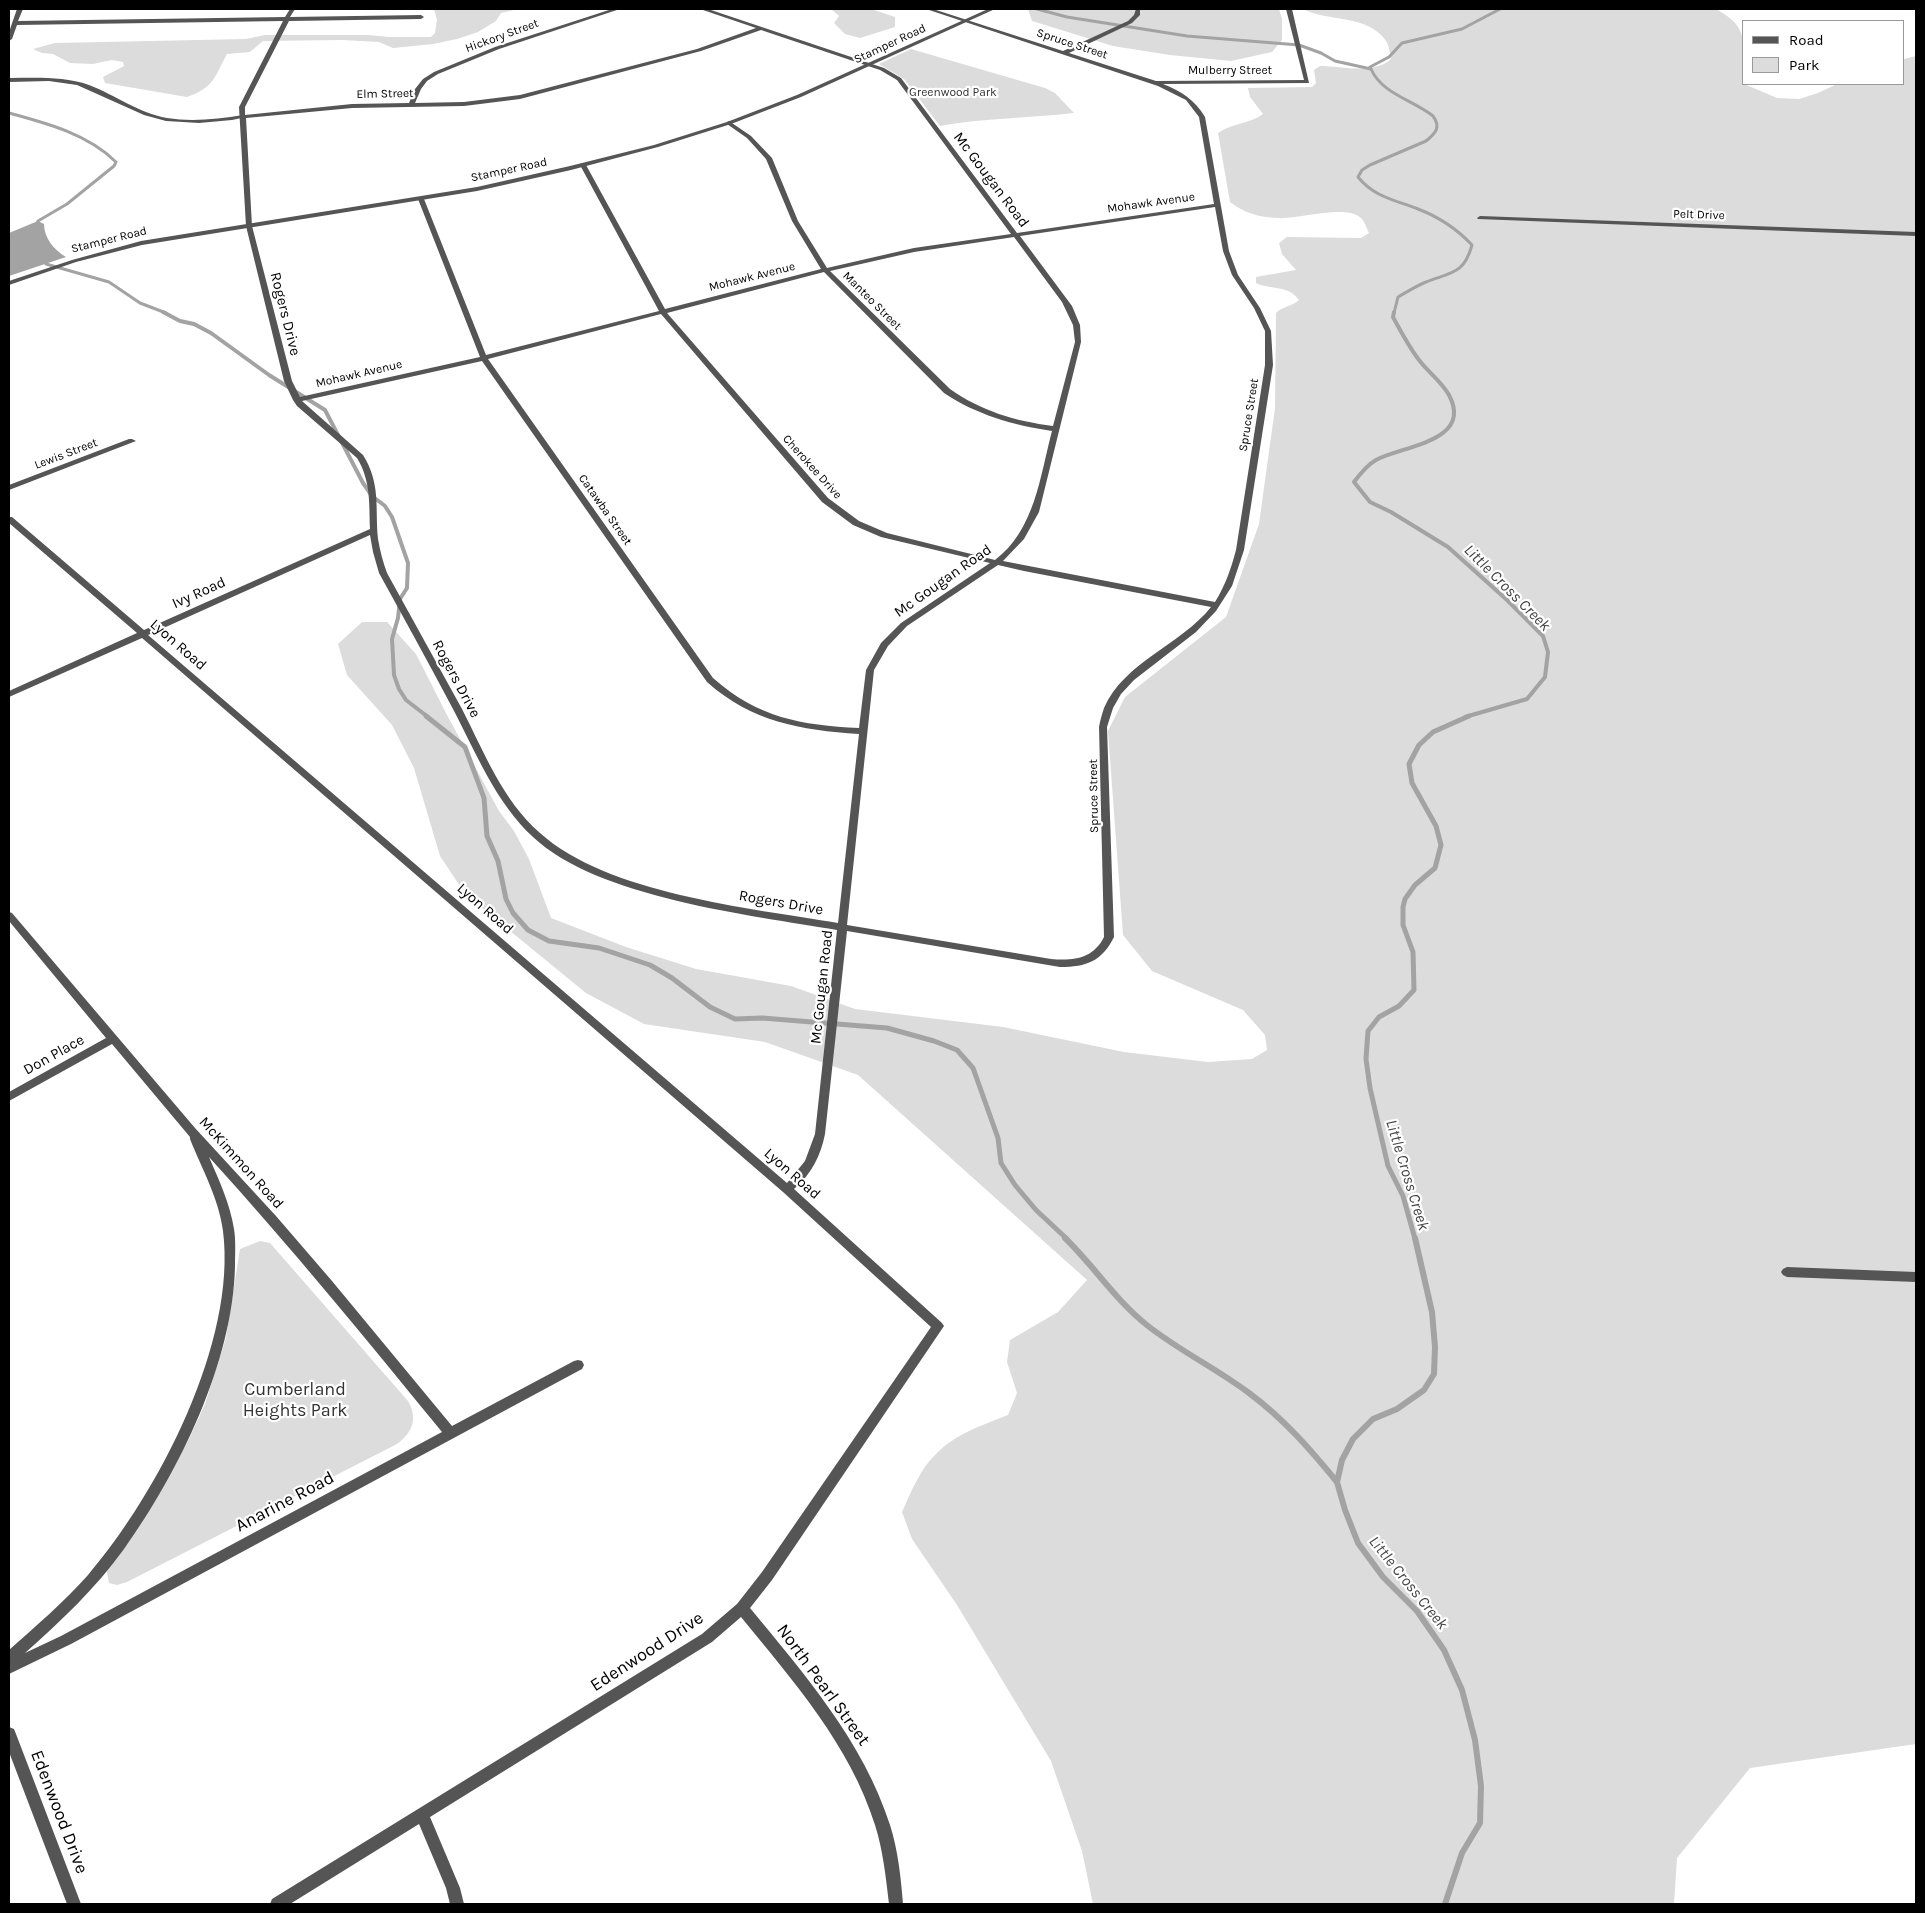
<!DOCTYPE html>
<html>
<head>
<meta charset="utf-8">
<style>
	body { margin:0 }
	#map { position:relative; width:1925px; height:1913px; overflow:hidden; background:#fff; font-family:Karla,sans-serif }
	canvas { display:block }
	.frame { position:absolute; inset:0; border:10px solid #000; pointer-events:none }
	.legend { position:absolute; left:1742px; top:20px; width:162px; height:65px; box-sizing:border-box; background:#fff; border:1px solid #999; margin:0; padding:6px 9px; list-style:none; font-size:15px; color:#000 }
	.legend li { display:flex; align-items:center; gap:10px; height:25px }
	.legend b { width:25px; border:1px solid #999 }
</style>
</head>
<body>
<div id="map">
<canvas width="1925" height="1913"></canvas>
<div class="frame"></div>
<ul class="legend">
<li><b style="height:6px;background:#555"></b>Road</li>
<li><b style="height:14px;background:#dcdcdc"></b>Park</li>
</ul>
</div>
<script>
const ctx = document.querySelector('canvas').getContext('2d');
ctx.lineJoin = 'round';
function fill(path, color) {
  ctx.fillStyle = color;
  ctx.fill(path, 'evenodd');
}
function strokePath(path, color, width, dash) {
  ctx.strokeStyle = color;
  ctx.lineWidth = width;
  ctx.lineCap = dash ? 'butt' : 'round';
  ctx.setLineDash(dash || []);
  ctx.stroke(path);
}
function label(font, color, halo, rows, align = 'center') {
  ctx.font = font + ' Karla,sans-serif';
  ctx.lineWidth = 4.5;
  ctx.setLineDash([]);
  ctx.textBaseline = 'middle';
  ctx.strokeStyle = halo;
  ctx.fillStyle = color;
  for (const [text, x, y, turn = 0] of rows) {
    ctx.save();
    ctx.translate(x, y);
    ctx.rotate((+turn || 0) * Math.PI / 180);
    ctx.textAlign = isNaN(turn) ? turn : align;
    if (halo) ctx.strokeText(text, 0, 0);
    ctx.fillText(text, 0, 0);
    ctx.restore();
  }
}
fill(new Path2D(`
	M434,9h84l-17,4 -5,8 -18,11 -21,7 -24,5 -40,4 -14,-6 -37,-2 -79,1 -13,11 -23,2c-12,22 -13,34 -40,43l-82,-14 -2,-6 21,-11 -1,-4 -11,-2 -19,4 -23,-1 -17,-9 -11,-1 -9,-4 22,-6 191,-4 19,-4h103l21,2h42l4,-4 2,-13z
	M831,9h40l24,8v10l-35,11 -15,-4 -11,-11 5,-7z
	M1028,9h251l3,10v21l-10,12 -41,9 -61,-6 -57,-9 -81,-25z
	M1303,9h413c29,16 28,27 28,58l-2,4 2,13 33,14 22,1 19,-6 19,-9h67v-25l12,-3v1688l-166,24 -73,90 -3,46h-581l-11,-53 -31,-90 -94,-156 -45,-66 -10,-27c9,-20 18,-43 34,-58 19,-20 47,-29 72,-39l9,-22 -10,-31 3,-22 48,-28 29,-32 -229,-205 -93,-33 -121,-18 -58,-31 -120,-98 -26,-39 -26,-88 -22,-43 -45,-50 -9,-31 24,-22h25l29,32 31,61 52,96 15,20 15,28 22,59 75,29 70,22 95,17 64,23 148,18 121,25 84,10 44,-3 15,-9 -2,-15 -22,-25 -91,-39 -29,-36 -15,-204 17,-34 101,-80 33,-93 16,-116 1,-95c7,-7 15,-6 23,-13 -10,-15 -28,-10 -43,-17v-6l40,-7 -14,-16 -3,-11 8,-6 74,1 8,-5c-2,-4 -4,-10 -7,-14 -14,-16 -65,1 -85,-1 -18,-1 -33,-5 -47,-16l-12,-69c14,-10 32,-9 45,-19l-13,-17 -2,-9 64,-1 4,-4 -2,-13 6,-4c22,0 54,9 71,-7 -1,-5 -2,-14 -5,-18 -18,-27 -58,-19 -83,-32z
	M911,49l134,39 10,5 19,20c-45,5 -90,5 -134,13l-36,-47 -25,-15z
	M260,1241l10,2 138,158c10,18 5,31 -11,43l-270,138 -10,3 -8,-2 -4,-21 65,-89 18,-32 17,-37 21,-66 14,-89z`), '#dcdcdc');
fill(new Path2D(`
	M38,221l6,3c0,14 10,26 22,33l-57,19v-43z`), '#a3a3a3');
strokePath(new Path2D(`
	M1037,9l30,8 120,19 112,9 22,8 14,8 36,8
	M1371,69c11,25 42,31 62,47 8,11 3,17 -7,25l-56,24 -8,5 -4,7c16,20 37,23 60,32 21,8 39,20 54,36 -8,29 -20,27 -46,37 -10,4 -19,10 -28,15l-4,16
	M1371,69l-1,-2 19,-10 13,-14 60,-14 38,-20
	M9,113c37,10 79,21 107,49l-2,4 -47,38 -29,17 -2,5
	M48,258l-2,6 63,18 31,21 26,10`), '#a3a3a3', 3);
strokePath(new Path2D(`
	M163,312l17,9 14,3 17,9 58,42 56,35 38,73 9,13 13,10 7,11 16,46 -1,25 -7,11 -2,19 -6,21 2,36 5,14 7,11 22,17
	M1394,312l-1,5c8,15 16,30 26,43 9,12 22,21 30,35 25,47 -48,51 -73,65 -9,5 -16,14 -22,22l16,20 21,10 57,35 59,53 36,36 5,16 -3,25 -18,22 -62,18`), '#a3a3a3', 4);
strokePath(new Path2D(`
	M426,716l39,31 19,51 3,38 11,25 8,38 7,14 15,17 21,11 50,7 51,17 22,13 38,29 25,12 27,-1 125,10 47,13 23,9 16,18 25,70 3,25 14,22 21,25 31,29
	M1415,1239l-12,-43 -15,-30 -18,-78 -4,-29 2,-28 11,-14 20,-11 15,-16 -1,-38 -10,-27v-18l2,-8 10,-14 20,-17 6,-23 -5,-19 -24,-43 -3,-19 10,-19 14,-13 36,-16`), '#a3a3a3', 5);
strokePath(new Path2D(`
	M1065,1238c29,28 51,63 83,88 32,25 69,43 101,67 35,26 61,56 88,89
	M1415,1238l17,74 3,35 -1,27 -10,16 -27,19 -24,10 -20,20 -11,21 -5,22 8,28 13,33 25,34 34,34 27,39 18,40 13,50 6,46 -1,37 -18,30 -17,51`), '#a3a3a3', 6);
fill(new Path2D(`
	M17,9h6l-5,12 267,-4 5,-8h5l-5,8 131,-2 3,2 -3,2 -132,2 -44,86v8l107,-11 57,-1 6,-14 8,-10 11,-7 61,-25 117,-38h8l-121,40 -61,25 -11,7 -6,8 -6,14 49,-1 56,-7 177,-46 59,-21 -56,-19h8l176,59 17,10 116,155 197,-29 -15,-87 -13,-17 -28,-14 -232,-77h7l130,42 65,-30 6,-6 2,-6h4v6l-8,8 -63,30 87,28 148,-1 -18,-71h6l17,74 -146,1c18,7 32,16 42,33l24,134 9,24 22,33 11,23 2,34 -29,185 -12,36 -16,25 -20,21 -62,48 -13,14 -8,14 -6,19 7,210c-12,24 -27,30 -54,30l-213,-36 -22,203c-4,21 -14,41 -31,55l148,134 2,3 -172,254 -22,28c55,67 113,133 140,217 8,25 11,53 13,79h-14c-3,-26 -6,-54 -14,-79 -25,-80 -82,-144 -134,-208l-29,25 -282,175 30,71 4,16h-14l-4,-16 -27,-64 -129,80h-20l2,-5 430,-265 35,-30 25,-32 169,-245 -148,-135 -641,-554 -133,59v-6l128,-58 -128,-110v-6h3l132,113 226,-101c-1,-26 1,-48 -13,-71l-60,-52 -4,-6 -9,-19 -38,-155 -7,-119 44,-86 -266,4 -5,14 -3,2v-9zM761,30l119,40 17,10 114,154 -97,14 -87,20 -29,-47 -26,-63 -21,-22 -22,-15 -2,1v2l20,14 19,21 26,62 29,48 -156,40 -79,-144 -5,-1 -1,1 79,146 -173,44 -62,-156 -3,-2 -3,2 62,158 -180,40 -8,-16 -40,-155 -6,-108 106,-10 112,-2 56,-7 181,-48zM1215,207l8,44 9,24 22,33 11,23v34l-29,185c-5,19 -11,36 -21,52l-212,-41 21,-22 15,-27 42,-170 -1,-17 -8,-19 -52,-70zM1014,237l48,65 11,23 2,17 -22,84c-38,-5 -72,-15 -103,-37l-120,-118 84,-19zM824,272l120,121c33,22 69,32 108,38 -12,45 -17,99 -57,129l-108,-27 -28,-12 -31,-23 -161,-185zM661,314l161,188 31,23 28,12 109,26 -89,60 -20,20 -15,27 -7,58c-58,-3 -101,-10 -146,-50l-225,-319zM482,361l225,321c45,40 93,48 152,52l-21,189c-88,-15 -230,-29 -298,-90 -37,-32 -56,-81 -78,-124 -25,-45 -50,-91 -75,-136 -4,-11 -7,-22 -9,-34 -3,-32 3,-55 -15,-84l-61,-54zM370,535l3,17 6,21c25,45 50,91 74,136 23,44 43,94 80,128 65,61 217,78 304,93l-22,204 -10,27 -18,22 -639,-548zM998,565l26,6 187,36c-30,38 -87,55 -107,101 -2,6 -4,13 -5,19l5,210c-11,22 -31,24 -53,22l-204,-34 27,-255 14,-24 19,-20z
	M1480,216l436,16v4l-438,-17 -1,-1z
	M129,439h3l4,2 -127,49v-5z
	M9,912l3,1 183,215 81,88 56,65 120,145 122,-65 4,-1 4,1 2,4 -2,4 -511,275 -62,30v-24c27,-24 55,-48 79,-75 70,-82 149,-233 135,-344 -4,-32 -21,-62 -33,-92v-2l-78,-93 -103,57v-9l97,-54 -97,-117zM209,1157c81,89 157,182 233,275l-381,204 -36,17c36,-32 71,-65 99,-104 55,-77 109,-187 111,-283 0,-12 1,-25 -1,-37 -4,-25 -15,-49 -25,-72z
	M1787,1267l129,5v10l-129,-5 -4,-2 -2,-3 2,-3z
	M9,1727l5,2 2,5 65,170h-14l-58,-152z`), '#555');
fill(new Path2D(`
	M988,9h7l-194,88 -70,27 -73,23 -87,23 -94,21 -335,54 -66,17 -67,23v-4l63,-21 69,-19 336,-54 93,-21 84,-21 73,-23 70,-27z
	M9,78c27,0 54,-2 80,7 26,10 50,28 78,33 25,4 51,1 76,-3l3,2 -14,3 -33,3 -33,-2 -22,-6 -67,-30 -28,-4 -40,1z`), '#555');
label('12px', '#000', '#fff', [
	["Hickory Street",502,36,-20],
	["Stamper Road",890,44,-25],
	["Spruce Street",1072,44,18],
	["Mulberry Street",1230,71],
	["Elm Street",385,94,-1],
	["Stamper Road",509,170,-12],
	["Mohawk Avenue",1151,203,-8],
	["Pelt Drive",1699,215,2],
	["Stamper Road",109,240,-14],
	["Mohawk Avenue",752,277,-14],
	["Manteo Street",872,301,45],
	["Mohawk Avenue",359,374,-13],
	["Spruce Street",1249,415,-81],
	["Lewis Street",66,454,-21],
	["Cherokee Drive",812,467,48],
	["Catawba Street",605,510,55],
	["Spruce Street",1094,796,-91]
]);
label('12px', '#333', '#fff', [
	["Greenwood Park",953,93]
]);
label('15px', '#000', '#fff', [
	["Mc Gougan Road",991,180,53],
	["Rogers Drive",285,314,76],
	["Mc Gougan Road",943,581,-35],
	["Ivy Road",199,593,-24],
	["Lyon Road",178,645,41],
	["Rogers Drive",456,679,62],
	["Rogers Drive",781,903,10],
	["Lyon Road",485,909,41],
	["Mc Gougan Road",822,987,-84],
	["Don Place",54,1055,-29],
	["McKimmon Road",241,1163,48],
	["Lyon Road",792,1174,41]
]);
label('italic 16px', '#444', '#fff', [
	["Little Cross Creek",1507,588,45],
	["Little Cross Creek",1407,1175,73],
	["Little Cross Creek",1408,1583,51]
]);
label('18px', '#333', '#fff', [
	["Cumberland",295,1390],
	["Heights Park",295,1411]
]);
label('18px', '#000', '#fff', [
	["Anarine Road",285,1502,-28],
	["Edenwood Drive",647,1652,-33],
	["North Pearl Street",823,1685,54],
	["Edenwood Drive",59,1812,69]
]);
</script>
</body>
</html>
